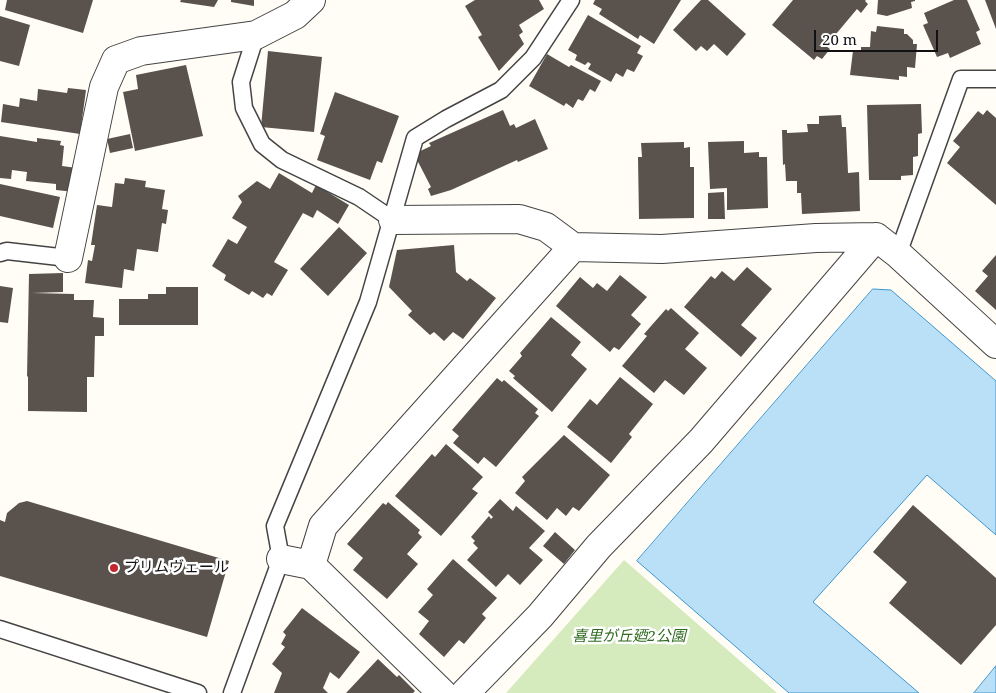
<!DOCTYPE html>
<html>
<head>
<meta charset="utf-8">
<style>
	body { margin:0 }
	#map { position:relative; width:996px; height:693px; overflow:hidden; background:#fffdf5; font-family:"Noto Serif",serif }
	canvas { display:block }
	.scale { position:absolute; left:814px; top:30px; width:124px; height:22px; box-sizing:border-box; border:2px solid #111; border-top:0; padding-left:6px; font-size:15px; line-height:18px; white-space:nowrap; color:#111; -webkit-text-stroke:4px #fff; paint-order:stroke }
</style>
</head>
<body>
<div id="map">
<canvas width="996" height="693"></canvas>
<div class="scale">20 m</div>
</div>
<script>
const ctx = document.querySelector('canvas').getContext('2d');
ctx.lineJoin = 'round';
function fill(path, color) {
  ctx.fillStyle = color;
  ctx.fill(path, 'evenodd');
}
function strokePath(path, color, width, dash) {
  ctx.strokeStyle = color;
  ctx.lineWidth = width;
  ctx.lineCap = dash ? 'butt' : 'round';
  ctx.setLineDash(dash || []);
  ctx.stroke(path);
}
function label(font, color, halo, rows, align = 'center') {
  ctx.font = font + ' "Noto Serif","Noto Sans JP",serif';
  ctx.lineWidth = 5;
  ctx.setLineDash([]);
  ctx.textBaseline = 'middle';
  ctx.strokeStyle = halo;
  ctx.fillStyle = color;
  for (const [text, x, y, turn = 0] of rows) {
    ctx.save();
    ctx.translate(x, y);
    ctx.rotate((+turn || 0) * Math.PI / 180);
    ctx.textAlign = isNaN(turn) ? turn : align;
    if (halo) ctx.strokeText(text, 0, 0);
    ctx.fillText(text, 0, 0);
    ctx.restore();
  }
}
fill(new Path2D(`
	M624,560l153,133h-271z`), '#d5ebbd');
const water = new Path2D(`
	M873,289l18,1 105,91v154l-69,-60 -114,127 106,91h-130l-152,-132z
	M996,666v27h-22z`);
fill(water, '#b9e0f7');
strokePath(water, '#3f96cf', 1);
fill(new Path2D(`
	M7,0h86l-10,33 -78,-23z
	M181,0h37l-4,7 -34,-5z
	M231,0h23v6l-23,-4z
	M475,0h64l5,9 -25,16 4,7 -4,3 5,9 -25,27 -21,-34 4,-2 -17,-29z
	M595,0h86l-27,44 -14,-9 -2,4 -39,-25 3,-5 -9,-5z
	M701,0h7l38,34 -19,22 -13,-12 -7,7 -6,-5 -5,5 -23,-21z
	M793,0h73l-1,1 3,3 -7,9 -4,-4 -31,37 4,3 -8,10 -5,-3 -3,4 -42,-35z
	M878,0h37v1l-4,1 1,6 -25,8 -10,-2z
	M954,0h13l13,30 -4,2 5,12 -31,14 -2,-5 -11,4 -14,-32 5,-2 -4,-10z
	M985,0h11v29z
	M588,15l53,31 -4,7 6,3 -9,16 -7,-3 -4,8 -7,-4 -5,9 -23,-13 3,-5 -3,-2 -3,3 -10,-5 2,-5 -9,-5z
	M0,16l30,9 -11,41 -19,-5z
	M877,26l27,3v5h3l6,6v4h4l-2,24 -8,-1v10l-8,-1v4l-49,-5 3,-24 8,1v-5h9l1,-16 5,1z
	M268,51l54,6 -8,75 -53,-5z
	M547,54l22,13 2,-2 30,16 -6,11 -5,-3 -7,12 -5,-2 -5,9 -7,-5 -2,3 -35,-20z
	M186,65l17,71 -68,15 -12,-59 15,-3 -2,-14z
	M68,88l18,2 -6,44 -79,-12 2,-18 16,3 1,-9 17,3 1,-12 29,4z
	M335,92l64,24 -17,47 -5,-2 -7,19 -53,-20 8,-24 -5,-2z
	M921,104l1,29 -4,1v22l-5,1v18l-12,1v4h-32l-2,-75z
	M503,110l7,16 4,-2 2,4 19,-9 13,30 -30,13 -1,-2 -66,30 -20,6 -3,-7 3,-2 -17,-33 17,-8 -2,-3z
	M987,110l9,8v87l-49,-42 13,-16 -7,-6 25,-30 5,4z
	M841,115l1,12h4l2,46 11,-1 1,39 -58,3 -1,-21h-4v-12h-11l-1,-17 -2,1 -1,-35h5v3l21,-1 -1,-8h12v-8z
	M130,134l3,14 -23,5 -3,-14z
	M0,136l37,6v-4l24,3 -1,4 4,1 -2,20 15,2 -2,24 -19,-2v-6l-30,-3 1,-9 -15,-2 -1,9 -11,-1z
	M744,141v12l15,-1v5h8l1,51 -41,2v-22l-17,1 -2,-47z
	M684,142v6l6,-1v20h4v51l-55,1 -1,-62h4l-1,-14z
	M279,173l33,20 4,-8 33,20 -11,19 -21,-14 -4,8 -10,-5 -29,49 14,8 -16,26 -5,-3 -4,5 -11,-7 -3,4 -25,-15 2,-5 -14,-9 16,-27 9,5 10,-17 -15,-9 10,-16 -4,-6 19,-15 13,8z
	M125,178l21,3 -1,6 20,3 -3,19 6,1 -2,14 -4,-1 -4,29 -21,-3 -3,22 -10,-2 -2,19 -37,-5 3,-23 4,1 3,-16h-4l6,-40 15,2 3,-24 9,1z
	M0,184l60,13 -7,31 -53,-12z
	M724,192l1,27h-17v-26z
	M339,227l28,26 -39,43 -28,-27z
	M454,245l2,27 11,9 3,-3 26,20 -33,41 -10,-7 -9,9 -10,-9 -4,3 -22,-20 4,-4 -23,-24 8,-37z
	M996,255v55l-21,-19 13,-15 -6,-5z
	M747,267l25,22 -31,36 16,13 -16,19 -57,-50 27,-31 4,3 7,-8 12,10z
	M63,273v19l-31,1 42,1v6h20l-1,17 11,1v18h-9l-1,41h-7v35l-59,-1v-35l-1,1 2,-103z
	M620,275l27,22 -16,18 10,9 -22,26 -5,-3 -4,5 -54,-46 24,-29 13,11 4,-5 10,8z
	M0,286l13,2 -5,35 -8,-1z
	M166,287h32v38h-79v-26h29v-5h18z
	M671,308l28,25 -14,16 22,19 -23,27 -19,-15 -11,13 -32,-27 25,-30 -3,-2 22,-25 2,2z
	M551,317l30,25 -10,13 16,14 -35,43 -39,-34 2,-2 -6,-5 13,-15 -2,-3z
	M620,377l33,27 -24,30 3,3 -21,26 -44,-36 23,-28 7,6z
	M497,378l5,4 2,-2 34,29 -3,4 4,3 -43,51 -12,-10 -6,7 -25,-21 6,-7 -7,-6z
	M564,435l46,40 -31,36 -6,-4 -7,9 -9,-8 -10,12 -32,-27 10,-12 -3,-4z
	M446,444l37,33 -11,12 6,4 -37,43 -46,-40 37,-42 3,3z
	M500,499l13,12 3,-5 29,25 -16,17 14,12 -23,25 -12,-11 -12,13 -29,-27 11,-12 -5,-5 2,-2 -4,-4 18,-21 2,3 2,-2 -5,-5z
	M27,501l202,60 -22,76 -207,-61v-56l5,2 2,-9 12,-10z
	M388,502l32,28 -2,3 4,4 -15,17 11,10 -31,35 -34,-29 10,-12 -16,-14 36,-41 3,2z
	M913,505l83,73v47l-35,40 -72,-62 18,-21 -34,-30z
	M555,532l20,18 -11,14 -21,-18z
	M453,559l44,39 -15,16 4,4 -22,26 -5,-4 -15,17 -25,-23 10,-13 -11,-9 15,-17 -6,-6z
	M302,608l58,44 -21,27 -9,-7 -7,16 5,5h-54l8,-20 -10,-9 13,-17 -4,-3 5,-9 -3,-3z
	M378,659l19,18 2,-2 16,16 -2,2h-67z`), '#5a524d');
const lane = new Path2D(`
	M256,35l-15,47 3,26 18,36 20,16 77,37 34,23
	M0,253l7,-2 61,7
	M898,254l63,-175h35
	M0,629l198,64
	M232,693l49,-134 -6,-33 93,-224 47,-164 31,-19 55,-29 32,-32 38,-58`);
const street = new Path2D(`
	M393,220l126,-1 27,8 27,20
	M68,258l36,-171 12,-27 25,-9 115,-16 39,-20 16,-15
	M281,559l30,6
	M442,693l-131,-128 12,-39 250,-279 89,2 154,-11 60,-1 22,17 98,90
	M465,693l75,-77 59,-70 102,-105 175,-204`);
strokePath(lane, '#444', 19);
strokePath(street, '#444', 30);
strokePath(lane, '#fff', 16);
strokePath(street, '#fff', 28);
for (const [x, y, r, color] of [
	[114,568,5,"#c4262e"]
]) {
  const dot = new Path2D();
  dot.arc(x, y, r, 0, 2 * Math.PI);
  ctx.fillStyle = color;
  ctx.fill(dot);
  strokePath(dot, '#fff', 2);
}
label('15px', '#111', '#fff', [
	["プリムヴェール",124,568]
], 'left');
label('italic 15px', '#2f6b1f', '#fff', [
	["喜里が丘廼2公園",629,637]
]);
</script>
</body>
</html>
